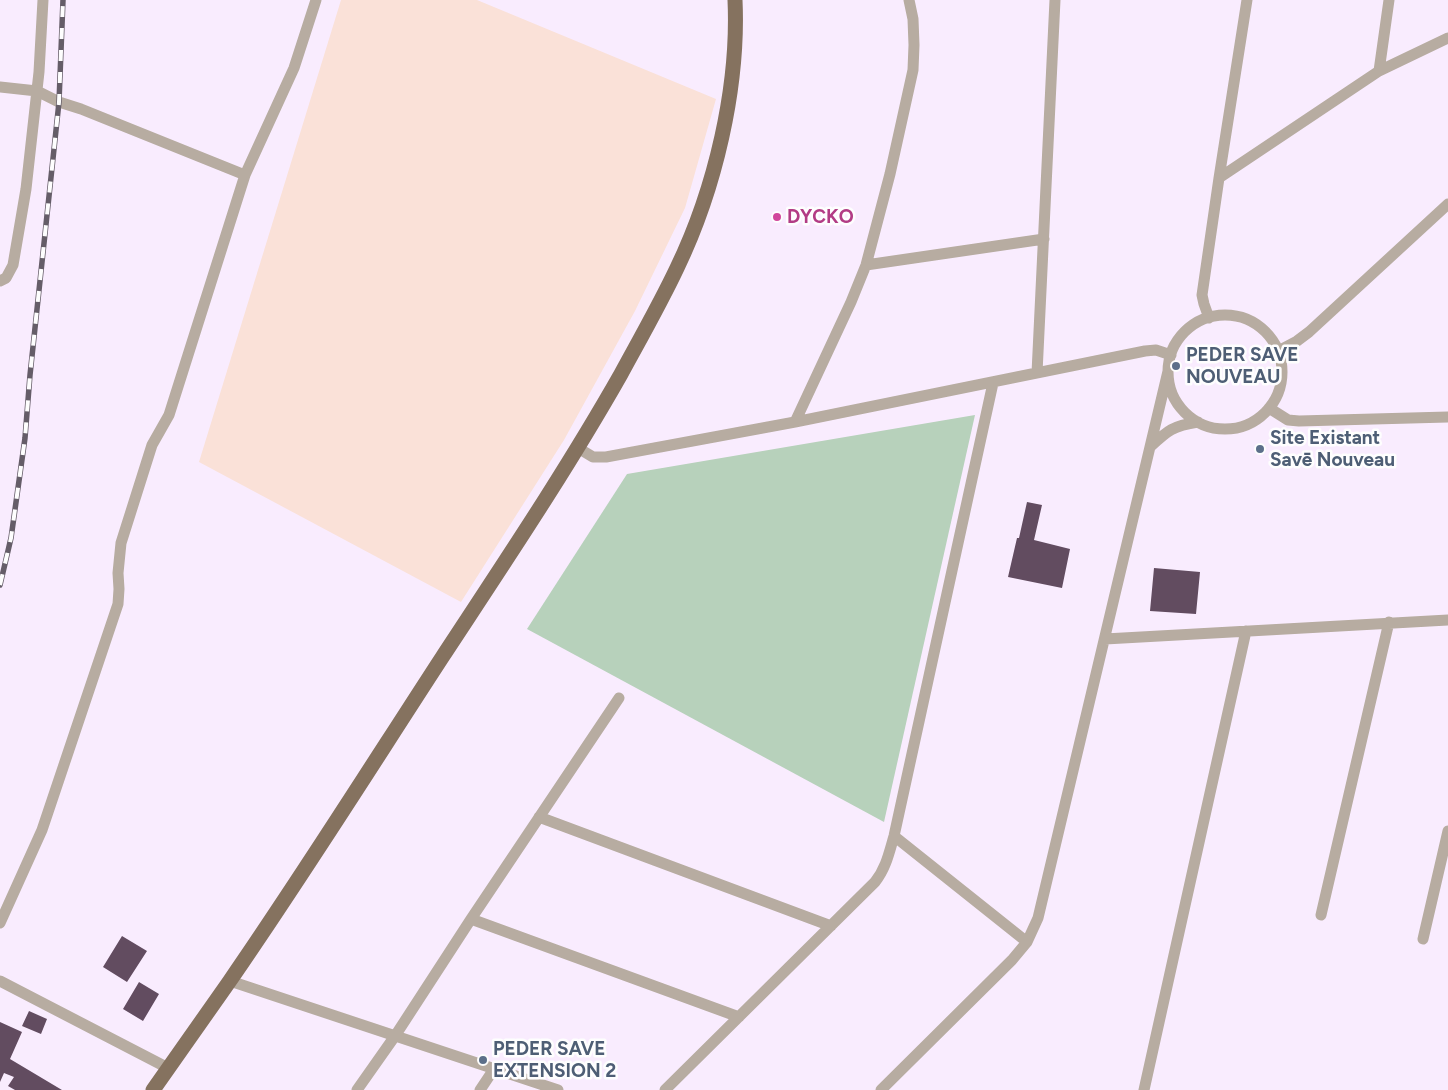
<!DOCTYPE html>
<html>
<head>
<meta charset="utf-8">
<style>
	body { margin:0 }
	canvas { display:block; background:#f9ecfe }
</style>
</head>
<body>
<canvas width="1448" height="1090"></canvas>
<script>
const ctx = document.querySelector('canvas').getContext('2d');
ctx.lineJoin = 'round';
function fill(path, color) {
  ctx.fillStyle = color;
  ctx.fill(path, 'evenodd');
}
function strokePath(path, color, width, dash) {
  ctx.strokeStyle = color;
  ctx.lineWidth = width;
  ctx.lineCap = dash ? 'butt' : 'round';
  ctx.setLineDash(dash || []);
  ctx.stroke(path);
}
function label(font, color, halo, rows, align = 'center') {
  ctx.font = font + ' Figtree,sans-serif';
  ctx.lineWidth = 5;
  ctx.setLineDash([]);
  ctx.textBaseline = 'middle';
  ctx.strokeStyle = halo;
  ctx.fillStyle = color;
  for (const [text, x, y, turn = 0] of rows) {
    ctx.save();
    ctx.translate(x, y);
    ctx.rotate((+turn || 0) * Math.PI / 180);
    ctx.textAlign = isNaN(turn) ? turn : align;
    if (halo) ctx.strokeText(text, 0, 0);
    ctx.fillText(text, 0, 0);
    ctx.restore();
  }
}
fill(new Path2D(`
	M341,0h136l239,99 -31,109 -50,103 -71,129 -103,162 -262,-140z`), '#fae1d8');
fill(new Path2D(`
	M975,415l-91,407 -357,-193 100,-155z`), '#b7d1bb');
fill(new Path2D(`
	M1027,502l15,3 -8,35 36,9 -8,39 -54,-11 9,-39h2z
	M1154,568l46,4 -4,42 -46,-3z
	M122,936l25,15 -20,31 -24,-15z
	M139,982l20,12 -16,27 -20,-12z
	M29,1011l18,8 -6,15 -19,-8z
	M0,1022l22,10 -12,27 52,31h-47l-7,-4 6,-9 -10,-4 -4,9z`), '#624c60');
strokePath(new Path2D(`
	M1379,71l10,-71
	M0,87l37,4 22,11 22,7 164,66
	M1219,178l160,-107 69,-33
	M866,265l178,-26
	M0,281l6,-3 7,-13 13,-76 13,-117 4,-72
	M1168 372a57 57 0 1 1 114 0a57 57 0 1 1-114 0Z
	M1209,318l-5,-14 -2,-9 17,-117 28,-178
	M1278,351l19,-10 12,-9 139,-128
	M1037,373l18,-373
	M1269,408l19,12 11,1 149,-4
	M795,422l56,-120 15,-37 24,-91 23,-104 1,-25 -1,-26 -4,-19
	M1150,447c18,-17 23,-21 48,-25
	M578,448l15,9h13l189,-35 350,-71 11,-1 15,5
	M1105,639l343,-19
	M539,817l292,109
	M894,836l133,106
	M1321,915l68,-293
	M471,919l268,98
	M0,923l42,-93 76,-226 1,-15 -1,-16 3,-30 31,-98 17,-30 76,-240 49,-107 22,-68
	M1423,939l25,-108
	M0,981l168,87
	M230,981l328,109
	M357,1090l38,-54 76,-117 148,-221
	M480,1090l14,-21
	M665,1090l210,-208c11,-14 14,-29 19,-46l99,-453
	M881,1090l131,-130 15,-18 11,-24 131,-551
	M1144,1090l102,-459`), '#b7aca1', 11);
strokePath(new Path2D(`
	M153,1090c25,-36 51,-72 76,-108 74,-107 143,-217 214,-326 61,-93 123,-185 178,-282 19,-35 39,-70 56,-106 38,-79 62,-180 58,-268`), '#85725f', 15);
const rail = new Path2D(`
	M0,585l11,-47 14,-100 5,-63 29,-273 4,-102`);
strokePath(rail, '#655d68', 5.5);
strokePath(rail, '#fefefe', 4, [11]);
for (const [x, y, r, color] of [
	[777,217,5,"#d1479c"],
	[1176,366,5,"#5c6f8a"],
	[1260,449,5,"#5c6f8a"],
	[483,1060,5,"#5c6f8a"]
]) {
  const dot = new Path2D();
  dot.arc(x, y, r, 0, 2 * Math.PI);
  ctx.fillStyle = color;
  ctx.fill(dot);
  strokePath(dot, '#fefefe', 2);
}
label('bold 19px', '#b23c85', '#fefefe', [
	["DYCKO",787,217]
], 'left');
label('bold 19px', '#4e5e75', '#fefefe', [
	["PEDER SAVE",1186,355],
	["NOUVEAU",1186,377],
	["Site Existant",1270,438],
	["Savē Nouveau",1270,460],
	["PEDER SAVE",493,1049],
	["EXTENSION 2",493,1071]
], 'left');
</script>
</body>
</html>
